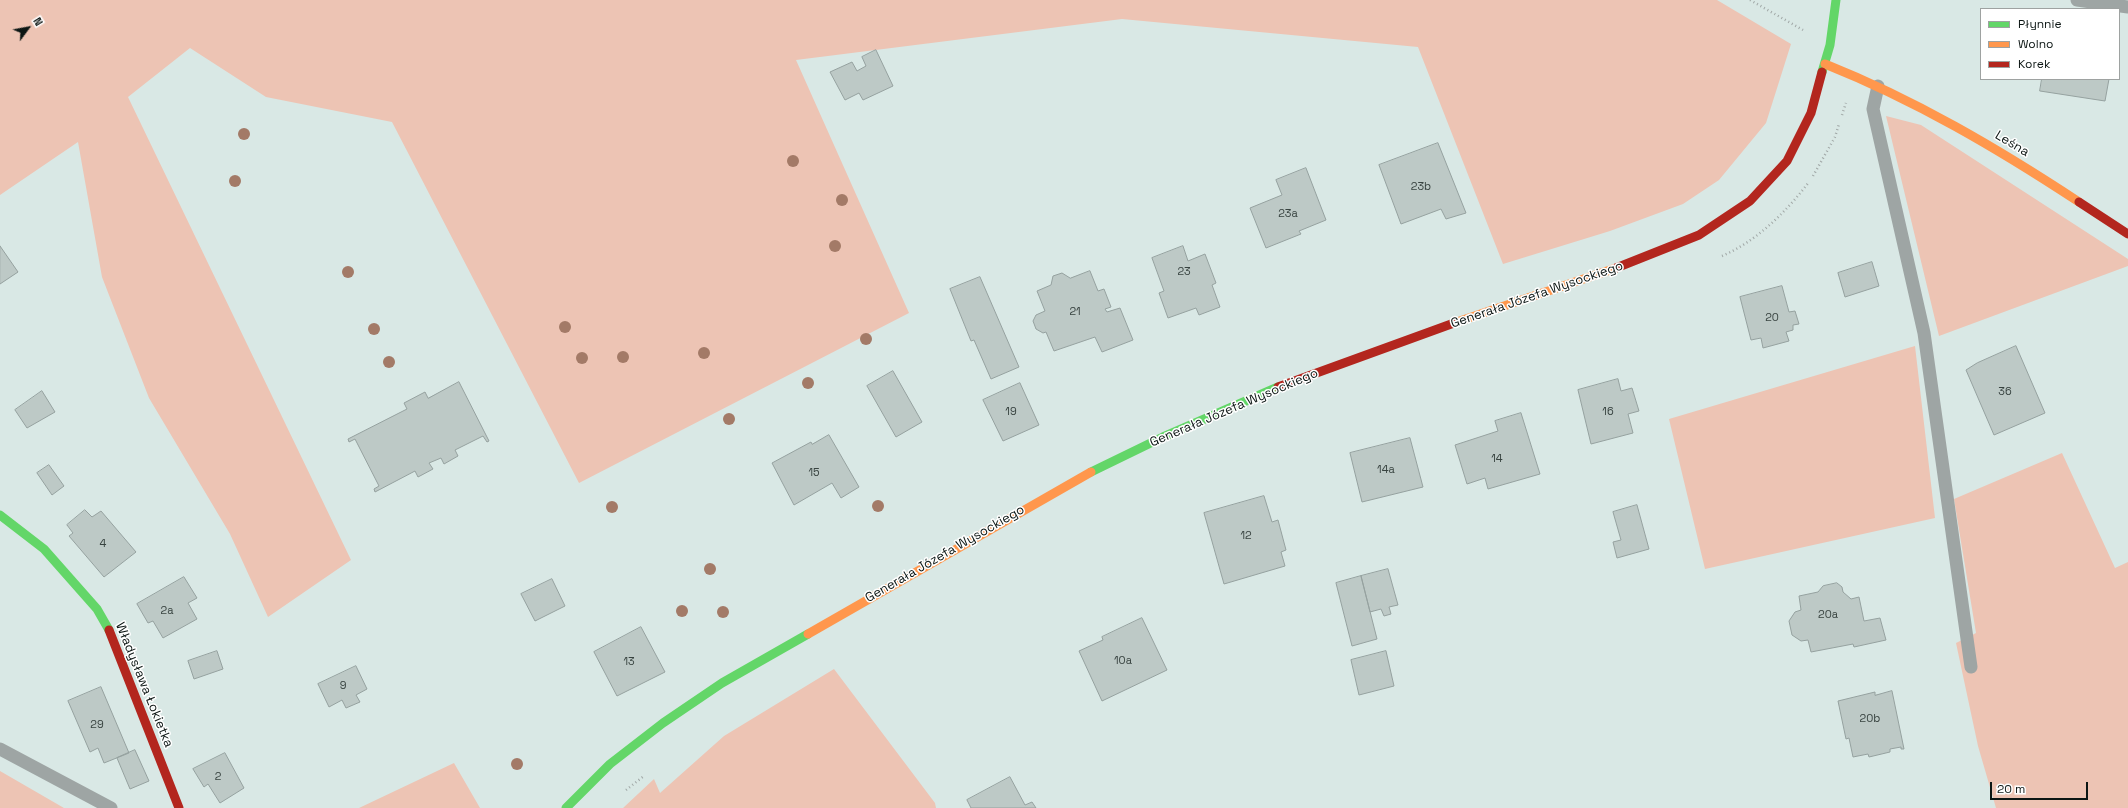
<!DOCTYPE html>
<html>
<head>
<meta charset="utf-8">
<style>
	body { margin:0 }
	#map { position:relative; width:2128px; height:808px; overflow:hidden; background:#d9e8e5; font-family:"Space Grotesk",sans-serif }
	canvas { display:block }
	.legend { position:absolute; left:1980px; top:8px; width:140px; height:72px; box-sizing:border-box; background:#fff; border:1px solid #9ea2a1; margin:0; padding:5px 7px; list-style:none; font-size:12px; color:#0c1614 }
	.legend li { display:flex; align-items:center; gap:8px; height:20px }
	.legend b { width:20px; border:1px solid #9ea2a1 }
	.north { position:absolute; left:8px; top:8px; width:40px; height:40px; -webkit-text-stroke:3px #fff; paint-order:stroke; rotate:58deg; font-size:11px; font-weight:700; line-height:16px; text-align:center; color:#0c1614 }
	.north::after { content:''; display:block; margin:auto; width:14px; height:18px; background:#0c1614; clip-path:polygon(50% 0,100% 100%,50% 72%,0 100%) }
	.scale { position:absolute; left:1990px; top:782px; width:98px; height:18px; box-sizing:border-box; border:2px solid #0c1614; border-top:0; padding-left:5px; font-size:12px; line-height:14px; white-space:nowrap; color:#0c1614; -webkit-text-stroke:3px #fff; paint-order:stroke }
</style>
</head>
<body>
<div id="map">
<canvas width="2128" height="808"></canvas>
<ul class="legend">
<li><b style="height:5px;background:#63d668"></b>Płynnie</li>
<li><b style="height:5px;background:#ff974d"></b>Wolno</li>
<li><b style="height:5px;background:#b3261e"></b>Korek</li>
</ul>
<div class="north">N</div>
<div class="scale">20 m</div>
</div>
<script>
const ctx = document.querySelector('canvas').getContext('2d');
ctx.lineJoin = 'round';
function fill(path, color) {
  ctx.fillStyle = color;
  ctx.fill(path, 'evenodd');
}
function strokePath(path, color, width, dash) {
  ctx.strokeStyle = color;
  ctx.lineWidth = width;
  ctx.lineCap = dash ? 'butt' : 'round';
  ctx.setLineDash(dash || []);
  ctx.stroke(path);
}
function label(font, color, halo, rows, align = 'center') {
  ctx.font = font + ' "Space Grotesk",sans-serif';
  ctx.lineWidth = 3;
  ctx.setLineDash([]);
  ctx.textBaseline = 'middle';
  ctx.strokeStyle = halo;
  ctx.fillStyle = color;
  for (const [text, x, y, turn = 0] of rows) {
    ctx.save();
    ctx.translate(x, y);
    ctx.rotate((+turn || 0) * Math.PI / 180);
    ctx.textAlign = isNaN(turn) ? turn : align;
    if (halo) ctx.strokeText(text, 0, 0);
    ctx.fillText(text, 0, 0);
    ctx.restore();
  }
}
fill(new Path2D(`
	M0,0h1717l74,44 -25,79 -47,57 -36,24 -73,27 -107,33 -85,-217 -296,-28 -326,41 113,253 -330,170 -187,-361 -126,-25 -76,-49 -62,49 223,463 -83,57 -38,-83 -81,-136 -47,-121 -24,-135 -78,53z
	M1886,116l35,9 207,134v7l-189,70z
	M1915,346l20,172 -230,51 -36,-150z
	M2062,453l53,115 13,-6v246h-132l-18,-62 -22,-103 20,-10 -22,-134z
	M834,669l101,134 1,5h-313l31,-29 6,14 64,-57z
	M454,763l26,45h-121z
	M0,771l64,37h-64z`), '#edc4b4');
const building = new Path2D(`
	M876,50l17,36 -30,14 -4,-7 -14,7 -15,-28 22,-10 5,9 9,-5 -4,-9z
	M2042,79h67l-4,22 -65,-10z
	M1438,143l28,70 -20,6 -5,-10 -40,15 -22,-59z
	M1306,168l20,52 -27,11 2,3 -35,14 -16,-40 32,-13 -6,-15z
	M0,246l18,26 -18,12z
	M1183,246l5,15 17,-7 11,29 -4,2 8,22 -21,8 -3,-7 -28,10 -9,-25 5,-2 -12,-33z
	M1872,262l7,24 -34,11 -7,-24z
	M1090,271l8,20 6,-2 7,18 -6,2 2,3 13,-4 13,32 -31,12 -7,-15 -41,14 -8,-19 -3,1 -7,-4 -3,-8 3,-6 9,-4 -8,-20 14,-6 2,-9 9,-3 8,5z
	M980,277l39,90 -28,12 -17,-39 -3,1 -21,-52z
	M1782,286l7,26 6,-1 4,13 -6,1v5l-7,2 3,9 -26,7 -2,-10 -10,2 -11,-43z
	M2016,346l29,67 -51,22 -28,-65 11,-7z
	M893,371l29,51 -26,15 -29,-51z
	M1618,379l3,12 11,-3 7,23 -11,3 5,19 -42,11 -13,-54z
	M459,382l30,59 -2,1 -4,-6 -28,14 3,6 -14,8 -3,-6 -12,5 4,6 -15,8 -3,-6 -40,21 -1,-3 5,-3 -24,-47 -6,3 -1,-3 59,-30 -3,-6 21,-11 3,6z
	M1020,383l19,42 -36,16 -20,-41z
	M42,391l13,21 -28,16 -12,-18z
	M1521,413l19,61 -52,15 -3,-11 -18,6 -12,-39 43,-14 -3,-10z
	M829,435l30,52 -18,11 -9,-15 -38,22 -22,-42 39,-21 1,2z
	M1410,438l13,49 -61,15 -12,-49z
	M49,465l15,21 -12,9 -15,-22z
	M1264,496l8,26 6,-2 8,30 -5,2 4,14 -61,18 -20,-71z
	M1637,505l12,44 -32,9 -4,-16 8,-2 -8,-28z
	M85,510l7,7 9,-6 35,41 -32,25 -35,-41 4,-3 -6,-8z
	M1388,569l10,36 -9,2 2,7 -7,2 -3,-7 -11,3 -9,-36z
	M1361,576l16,63 -25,7 -16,-63z
	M184,577l13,21 -9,5 9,16 -34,19 -10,-17 -5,2 -11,-19z
	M552,579l13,27 -30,15 -14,-27z
	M1837,583l5,4 1,5 8,7 8,-2 5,24 16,-3 6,22 -32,7 -1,-3 -42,8 -3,-12 -7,1 -9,-6 -3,-14 6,-9 6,-2 -2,-14 19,-4 5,-6z
	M1142,618l25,52 -65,31 -23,-50 24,-11 -1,-3z
	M641,627l24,45 -48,24 -23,-44z
	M217,651l6,18 -29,10 -6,-18z
	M1386,651l8,35 -35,9 -8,-35z
	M356,666l11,23 -11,6 4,7 -14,6 -4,-8 -13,7 -11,-23z
	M101,687l28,66 -25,10 -6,-15 -8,4 -22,-51z
	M1892,691l12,58h-3v-2l-11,2v3l-21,5 -1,-3 -15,3 -4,-19 -3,1 -8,-38 37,-9v3z
	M135,750l14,31 -19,8 -13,-31z
	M225,753l19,35 -24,15 -12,-19 -4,3 -11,-18z
	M1010,777l15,28 7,-3 4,6h-65l-4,-8z`);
fill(building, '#bdc9c6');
strokePath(building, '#95a19f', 1);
strokePath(new Path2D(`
	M1750,0l53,30
	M1842,115l4,-12
	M1813,176l22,-39 4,-13
	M1722,256c35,-15 64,-44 87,-74
	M626,790l18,-14`), '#a1a8a7', 2.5, [1, 3]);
strokePath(new Path2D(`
	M2077,0l51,7
	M1878,86l-5,23 51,224 47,334
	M0,749l111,59`), '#9ea5a4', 13);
strokePath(new Path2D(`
	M1822,72l8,-27 6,-45
	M1091,472l72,-35 115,-50
	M0,515l44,34 53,60 12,21
	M566,808l44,-44 53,-41 59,-40 86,-49`), '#63d668', 9);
strokePath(new Path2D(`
	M1825,64c90,36 172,84 254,138
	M1454,323l162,-55
	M808,634l283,-162`), '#ff974d', 9);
strokePath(new Path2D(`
	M2079,202l49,32
	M1616,268l83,-33 51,-34 37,-40 24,-48 11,-41
	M1278,387l176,-64
	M109,630l70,178`), '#b3261e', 9);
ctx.fillStyle = '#a37a67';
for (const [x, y] of [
	[244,134],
	[793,161],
	[235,181],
	[842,200],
	[835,246],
	[348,272],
	[565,327],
	[374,329],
	[866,339],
	[704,353],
	[623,357],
	[582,358],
	[389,362],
	[808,383],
	[729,419],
	[878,506],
	[612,507],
	[710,569],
	[682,611],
	[723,612],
	[517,764]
]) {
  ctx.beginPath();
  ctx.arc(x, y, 6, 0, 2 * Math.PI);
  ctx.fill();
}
label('11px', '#384340', null, [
	["23b",1421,187],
	["23a",1288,214],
	["23",1184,272],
	["21",1075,312],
	["20",1772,318],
	["36",2005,392],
	["19",1011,412],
	["16",1608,412],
	["14",1497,459],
	["14a",1386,470],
	["15",814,473],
	["12",1246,536],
	["4",103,544],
	["2a",167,611],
	["20a",1828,615],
	["10a",1123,661],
	["13",629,662],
	["9",343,686],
	["20b",1870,719],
	["29",97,725],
	["2",218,777]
]);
label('13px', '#0c1614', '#fff', [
	["Leśna",2012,144,31],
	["Generała Józefa Wysockiego",1537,295,-19],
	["Generała Józefa Wysockiego",1234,408,-23],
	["Generała Józefa Wysockiego",945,554,-30],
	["Władysława Łokietka",144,685,68]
]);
</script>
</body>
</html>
